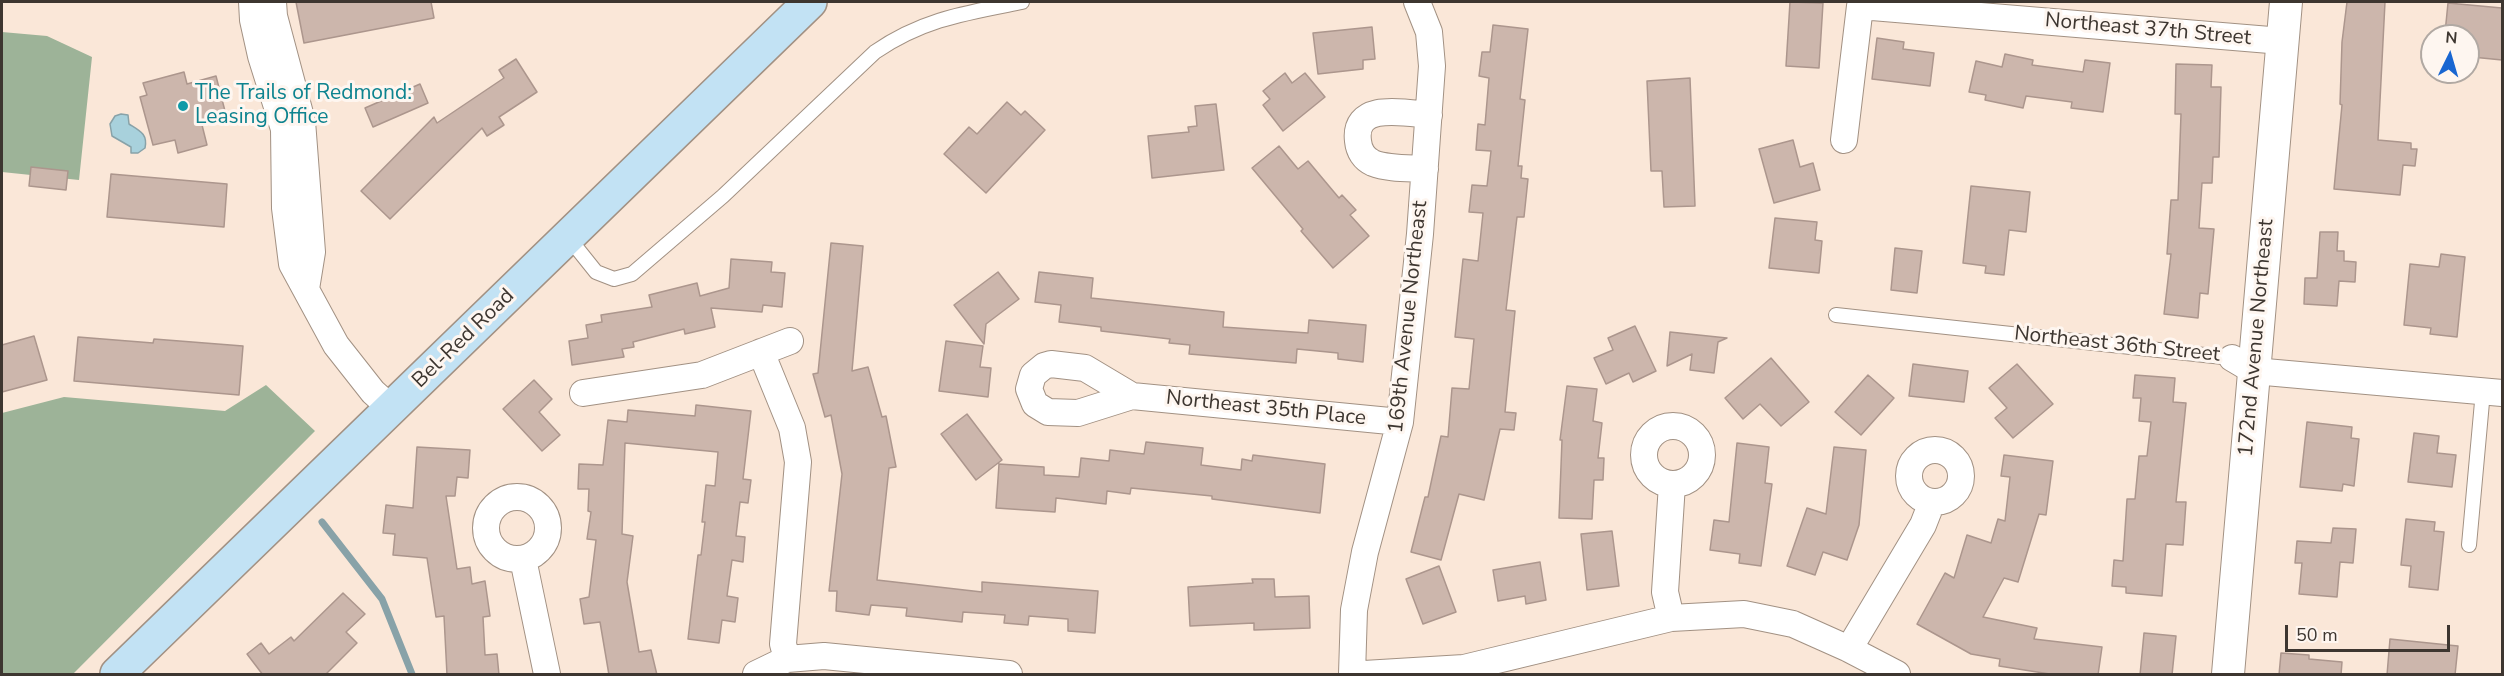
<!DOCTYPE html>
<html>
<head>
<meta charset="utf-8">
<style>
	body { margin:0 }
	#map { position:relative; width:2504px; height:676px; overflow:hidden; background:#fae7d8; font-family:"Nunito Sans",sans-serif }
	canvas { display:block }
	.frame { position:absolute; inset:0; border:3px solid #3d3630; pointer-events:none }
	.north { position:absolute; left:2420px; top:24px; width:60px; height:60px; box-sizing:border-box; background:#fef6f0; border:2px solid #b1a9a3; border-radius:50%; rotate:5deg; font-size:16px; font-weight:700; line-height:24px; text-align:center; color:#3d3630 }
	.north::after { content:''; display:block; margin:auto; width:21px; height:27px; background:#1966d1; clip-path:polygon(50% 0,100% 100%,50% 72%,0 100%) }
	.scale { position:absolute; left:2285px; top:625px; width:165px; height:27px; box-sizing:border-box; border:3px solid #3d3630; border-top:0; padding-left:8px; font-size:18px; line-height:21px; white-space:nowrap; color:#3d3630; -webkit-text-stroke:4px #fef6f0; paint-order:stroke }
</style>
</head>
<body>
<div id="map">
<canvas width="2504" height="676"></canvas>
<div class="frame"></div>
<div class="north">N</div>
<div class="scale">50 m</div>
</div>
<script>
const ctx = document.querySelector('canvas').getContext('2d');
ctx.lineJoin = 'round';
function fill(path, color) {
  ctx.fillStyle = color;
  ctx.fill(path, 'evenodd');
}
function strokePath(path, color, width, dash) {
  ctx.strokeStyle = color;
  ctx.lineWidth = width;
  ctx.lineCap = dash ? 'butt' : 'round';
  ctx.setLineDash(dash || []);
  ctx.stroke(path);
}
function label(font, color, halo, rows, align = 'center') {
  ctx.font = font + ' "Nunito Sans",sans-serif';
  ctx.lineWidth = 6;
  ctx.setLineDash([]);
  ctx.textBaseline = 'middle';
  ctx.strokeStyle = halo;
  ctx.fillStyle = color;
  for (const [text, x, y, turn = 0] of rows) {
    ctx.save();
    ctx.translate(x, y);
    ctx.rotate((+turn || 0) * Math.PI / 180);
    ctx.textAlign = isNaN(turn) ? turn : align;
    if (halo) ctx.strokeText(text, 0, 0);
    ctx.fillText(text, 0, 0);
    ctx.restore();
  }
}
fill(new Path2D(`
	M2,32l45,4 45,21 -13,123 -77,-8z
	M266,385l49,46 -242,243h-71v-261l62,-16 161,14z`), '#9db398');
const water = new Path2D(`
	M121,114l7,1 1,9c11,7 19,10 16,24l-7,5h-7v-6l-19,-11 -2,-12 5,-8z`);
fill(water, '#a8d1dc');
strokePath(water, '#88a2a8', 1.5);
strokePath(new Path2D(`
	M322,522l60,77 30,75`), '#88a2a8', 7);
const building = new Path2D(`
	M296,2h135l3,16 -130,25z
	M1790,2l33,1 -4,65 -33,-2z
	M2347,2h38l-7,138 33,3v6h6l-2,17 -12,-1 -3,30 -66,-6 8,-84 -2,-1 2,-62z
	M2448,3l54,5v52l-30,-3v-7h-4v-14l-23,-3z
	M1493,25l35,4 -8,70 5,1 -7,66h4l-1,12 7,1 -4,38h-7l-11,93 9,1 -10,101 11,1 -2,17 -14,-1 -16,71 -25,-6 -18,66 -30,-8 14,-55h3l13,-61 7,1 4,-49 17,1 5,-50 -19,-2 8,-78 15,2 5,-48 -14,-1 3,-27 15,1 4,-35 -15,-1 2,-26 7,1 4,-47 -10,-2 3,-24h8z
	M1372,27l3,32 -12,1v9l-45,5 -5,-41z
	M1877,38l27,4 -1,7 31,4 -4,33 -58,-7z
	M2005,54l28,6 -1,5 51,7 2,-12 25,3 -7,49 -32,-4 1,-6 -46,-6 -3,12 -38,-8 1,-5 -17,-3 7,-31 26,6z
	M516,59l21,33 -38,25 5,8 -17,11 -5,-8 -92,91 -29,-28 73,-74 3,6 67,-45 -5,-8z
	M2176,64l36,1 -1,22h10l-2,70h-6l-1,26h-10l-3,45 15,1 -6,65 -8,-1 -2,25 -34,-4 7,-60h-4l4,-54h7l3,-86h-6z
	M184,72l3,12 29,-8 10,39 -25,6 6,24 -29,8 -3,-13 -22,5 -13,-48 7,-2 -4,-12z
	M1285,73l7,10 13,-10 20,24 -42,34 -20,-26 7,-6 -7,-8z
	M1690,78l5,128 -31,1 -2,-36h-11l-4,-90z
	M420,84l8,19 -55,24 -8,-19z
	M1007,102l14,13 4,-4 20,19 -59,63 -42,-39 25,-27 8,7z
	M1216,104l8,66 -72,8 -4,-42 41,-4 -1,-5 9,-1 -2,-20z
	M1793,140l7,27 13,-4 7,27 -46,13 -15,-54z
	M1279,146l19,23 10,-8 31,37 3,-3 14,15 -6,5 19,21 -36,32 -32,-37 2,-2 -51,-61z
	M31,167l37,4 -2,19 -37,-4z
	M111,174l116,10 -3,43 -117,-10z
	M1971,186l59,6 -4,40 -17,-2 -5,45 -19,-2 1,-7 -23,-3z
	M1775,218l42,4 -2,18 7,1 -3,32 -50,-5z
	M2320,232h18l-1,19h7v10l12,1 -1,20 -16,-1 -2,25 -33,-2 1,-26h12z
	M831,243l32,3 -11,125 16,-4 14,50 4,-1 10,51 -7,1 -12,112 105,12v-10l116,9 -3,42 -27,-2v-12l-39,-3 -1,9 -24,-2 1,-8 -42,-3 -1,10 -56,-6 1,-8 -36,-3 -2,10 -33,-4 1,-20h-8l13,-117 -11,-59 -6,2 -12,-43 5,-1z
	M1895,248l27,3 -5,42 -26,-3z
	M2441,254l24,3 -8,80 -27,-3 1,-6 -27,-3 6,-61 29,3z
	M731,259l41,3 -1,10 14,1 -3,34 -19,-2 -1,7 -51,-4 4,19 -30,7 -1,-5 -51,13 1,5 -12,2 2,8 -52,8 -3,-24 19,-3 -2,-13 16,-3 -1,-7 51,-8 -3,-12 48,-12 3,13 29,-8z
	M998,272l21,27 -33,25 -2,20 -30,-39z
	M1039,272l54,6 -2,20 133,14 -1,15 85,6 1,-13 57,5 -3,37 -25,-3v-6l-41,-4 -1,14 -107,-9 1,-9 -21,-2 1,-4 -69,-8v-4l-42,-5 2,-17 -26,-3z
	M1635,326l21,45 -23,11 -4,-9 -23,11 -12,-26 19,-8 -5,-12z
	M1670,332l57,6 -9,4 -4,31 -24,-3 2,-16 -25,12z
	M34,336l13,44 -45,12v-47z
	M78,337l75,6 1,-4 89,7 -4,49 -165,-14z
	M946,341l37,5 -3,21 11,1 -3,29 -49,-6z
	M1771,358l38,44 -28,24 -21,-22 -17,15 -18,-21z
	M1913,364l55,7 -4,31 -55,-6z
	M2017,364l36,40 -40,34 -18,-20 12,-10 -18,-20z
	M1868,375l26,23 -33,37 -26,-23z
	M2135,375l40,3 -2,24 13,1 -10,99h10l-3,43 -17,-1 -4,52 -36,-3v-6l-14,-1 2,-26 9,1 4,-62h8l4,-43h8l4,-34 -12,-1 2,-23h-8z
	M534,380l18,19 -13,13 21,23 -18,16 -39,-42z
	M1567,386l30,3 -4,32 9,2 -4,35h6l-1,22h-9l-2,39 -33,-1 3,-78h-2z
	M696,405l55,6 -8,68 8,1 -3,23 -8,-1 -4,34 9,1 -2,25 -11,-2 -5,36 11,2 -3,24 -13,-2 -3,23 -31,-4 10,-84h3l4,-33h-3l4,-37 9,1 3,-34 -93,-9 -3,91 11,2 -6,46 12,70 12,-2 6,25h-48l-9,-53 -16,2 -4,-25 9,-2 7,-57 -9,-1 4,-27 -3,-1 1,-22h-11l1,-25 24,1 5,-45 19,2 1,-12 67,6z
	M967,414l35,46 -26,20 -35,-46z
	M2307,422l45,5 -1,11 8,1 -5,47 -11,-2 -1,7 -42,-4z
	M2414,433l25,3 -2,17 19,2 -4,32 -44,-5z
	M1146,442l57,6 -2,17 40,5 1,-11 10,2 1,-6 72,9 -5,49 -108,-14v-3l-81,-8 -1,6 -23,-3 -1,13 -50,-6 -1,14 -59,-4 3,-44 45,3v8l35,2 2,-19 28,3 1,-11 34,4z
	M1737,443l32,4 -4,36 7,1 -11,82 -22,-3 1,-9 -30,-4 4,-30 15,2z
	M417,447l53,3 -2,28 -11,-1 -2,19h-9l11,73 13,-2 2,17 13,-3 5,35 -7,1 2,38 12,-1 2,21h-52l-3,-59 -8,1 -9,-59 -34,-3 2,-21 -12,-1 3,-28 27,3z
	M1834,447l32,3 -7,75 -12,35 -24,-8 -8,23 -28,-9 20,-58 19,6z
	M2004,455l49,6 -7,54 -7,-1 -21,68 -14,-4 -21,39 54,11 -3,11 68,8 -4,28h-42l-57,-9 1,-7 -29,-5 -54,-30 28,-51 9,5 13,-43 24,8 7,-24 7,2 5,-44 -9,-1z
	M2406,519l29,3 -1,9 10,1 -6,58 -29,-3 2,-21 -10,-1z
	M2333,528l23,1 -3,34 -13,-1 -3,35 -38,-3 3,-31h-7l2,-22 34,2z
	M1612,531l7,55 -32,4 -6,-56z
	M1540,562l6,38 -20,4 -1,-8 -27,5 -5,-31z
	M1439,566l17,46 -33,12 -17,-45z
	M1252,579h22l1,18 34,-1 1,32 -56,2v-7l-64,3 -2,-39 65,-4z
	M343,593l22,21 -19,18 11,11 -32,32h-62l-16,-21 14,-11 8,11 22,-17 3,4z
	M2144,633l32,3 -4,39h-32z
	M2390,639l68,7 -3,29h-68z
	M2281,653l28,2v4l33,3 -1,13h-62z`);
fill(building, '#ccb6ac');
strokePath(building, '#ac968d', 1.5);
const service = new Path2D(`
	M568,237l28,35 18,7 18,-5 91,-78 152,-144c48,-33 91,-39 147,-50
	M1836,315l396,43
	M2469,545l14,-154`);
const minor = new Path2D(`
	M252,2l1,18 8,36 23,73 1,79 7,56 44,81 37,47 19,17
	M273,2l1,14 28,105 10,131 -6,37
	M1844,140l16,-134 422,35
	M1425,169c-16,-1 -37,0 -52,-6 -9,-4 -14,-12 -15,-22 -5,-40 48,-28 71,-26
	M761,352l31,76 6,34 -15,182 4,15
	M2232,358l22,13 248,22
	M583,393l119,-18 88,-34
	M1132,396l-47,-28 -34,-4 -7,2 -11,9 -4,14 6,15 13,8 30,1 54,-17 268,26
	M1644 455a29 29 0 1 1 58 0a29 29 0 1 1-58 0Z
	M1909 476a26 26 0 1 1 52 0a26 26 0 1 1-52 0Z
	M486 528a31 31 0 1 1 62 0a31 31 0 1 1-62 0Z
	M523,559l24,115
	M1671,618l-6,-26 7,-108
	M1849,649l74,-124 9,-23
	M756,674l31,-15 37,-3 185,18
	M1352,674l2,-64 11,-58 35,-130 20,-188 12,-168 -3,-34 -12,-30
	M1364,674l100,-6 207,-50 73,-4 49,10 56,25 48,25`);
const tertiary = new Path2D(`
	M2228,674l58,-672`);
const secondary = new Path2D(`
	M117,674l693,-672`);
strokePath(service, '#a29183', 16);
strokePath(minor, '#a29183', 28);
strokePath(tertiary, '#a29183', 34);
strokePath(secondary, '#a29183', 36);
strokePath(service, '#fff', 14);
strokePath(minor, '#fff', 26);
strokePath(tertiary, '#fff', 32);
strokePath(secondary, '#c2e2f4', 33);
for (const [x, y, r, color] of [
	[183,106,6,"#0f9aa8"]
]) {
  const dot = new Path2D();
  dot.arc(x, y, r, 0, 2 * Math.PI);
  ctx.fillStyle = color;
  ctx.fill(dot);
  strokePath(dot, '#fef6f0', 2);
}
label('21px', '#3d3630', '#fef6f0', [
	["Northeast 37th Street",2148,30,5],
	["169th Avenue Northeast",1409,317,-84],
	["172nd Avenue Northeast",2257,338,-85],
	["Bel-Red Road",464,339,-44],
	["Northeast 36th Street",2117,345,6],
	["Northeast 35th Place",1266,409,6]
]);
label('21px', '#0d838f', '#fef6f0', [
	["The Trails of Redmond:",195,94],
	["Leasing Office",195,118]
], 'left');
</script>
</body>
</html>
